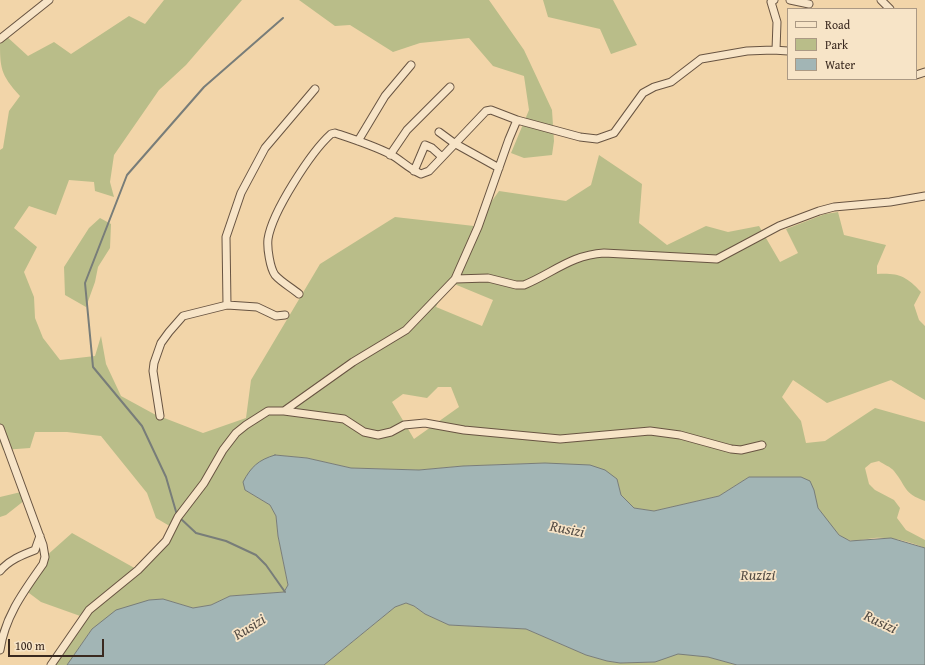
<!DOCTYPE html>
<html>
<head>
<meta charset="utf-8">
<style>
	body { margin:0 }
	#map { position:relative; width:925px; height:665px; overflow:hidden; background:#f2d5a9; font-family:"Gentium Book Plus",serif }
	canvas { display:block }
	.legend { position:absolute; left:787px; top:8px; width:130px; height:72px; box-sizing:border-box; background:#f7e4c7; border:1px solid #ab9984; margin:0; padding:5px 7px; list-style:none; font-size:12px; color:#3a291f }
	.legend li { display:flex; align-items:center; gap:8px; height:20px }
	.legend b { width:20px; border:1px solid #ab9984 }
	.scale { position:absolute; left:8px; top:639px; width:96px; height:18px; box-sizing:border-box; border:2px solid #3a291f; border-top:0; padding-left:5px; font-size:12px; line-height:14px; white-space:nowrap; color:#3a291f; -webkit-text-stroke:3px #f7e4c7; paint-order:stroke }
</style>
</head>
<body>
<div id="map">
<canvas width="925" height="665"></canvas>
<ul class="legend">
<li><b style="height:5px;background:#f7e4c7"></b>Road</li>
<li><b style="height:11px;background:#b9bd89"></b>Park</li>
<li><b style="height:11px;background:#a2b5b5"></b>Water</li>
</ul>
<div class="scale">100 m</div>
</div>
<script>
const ctx = document.querySelector('canvas').getContext('2d');
ctx.lineJoin = 'round';
function fill(path, color) {
  ctx.fillStyle = color;
  ctx.fill(path, 'evenodd');
}
function strokePath(path, color, width, dash) {
  ctx.strokeStyle = color;
  ctx.lineWidth = width;
  ctx.lineCap = dash ? 'butt' : 'round';
  ctx.setLineDash(dash || []);
  ctx.stroke(path);
}
function label(font, color, halo, rows, align = 'center') {
  ctx.font = font + ' "Gentium Book Plus",serif';
  ctx.lineWidth = 3.5;
  ctx.setLineDash([]);
  ctx.textBaseline = 'middle';
  ctx.strokeStyle = halo;
  ctx.fillStyle = color;
  for (const [text, x, y, turn = 0] of rows) {
    ctx.save();
    ctx.translate(x, y);
    ctx.rotate((+turn || 0) * Math.PI / 180);
    ctx.textAlign = isNaN(turn) ? turn : align;
    if (halo) ctx.strokeText(text, 0, 0);
    ctx.fillText(text, 0, 0);
    ctx.restore();
  }
}
fill(new Path2D(`
	M164,0h78l-56,65 -27,25 -45,65 -4,27 4,15 -19,-6 -1,-9 -25,-2 -13,35 -27,-9 -15,22 23,19 -13,25 10,25 1,21 8,20 17,22 35,-4 6,-20 5,28 15,32 33,18 49,19 43,-15 5,-38 69,-116 75,-47 79,9 25,-35 67,10 25,-16 8,-30 43,29 -3,39 28,22 39,-19 22,6 31,-6 21,36 18,-9 -12,-24 39,-15 13,-2 6,23 42,10 -9,21v8c22,-1 29,2 44,18l-7,13 5,15 6,6v74l-34,-20 -64,23 -34,-23 -11,17 19,24 5,22 19,-2 50,-33 50,14v79c-22,-8 -18,-14 -31,-30 -3,-4 -11,-7 -15,-10l-8,2 -6,5 4,16 6,6 19,10 6,8 -3,10 9,12 19,10v8c-17,-7 -33,-11 -51,-10 -8,1 -18,4 -25,2 -21,-6 -37,-45 -48,-63h-52l-30,19 -65,15 -20,-3 -13,-13 -4,-16 -72,-16 -82,3 -44,4 -68,-2 -44,-10 -32,-3 -30,35 25,15 6,11 2,20 10,49 -4,7 -54,4 -19,9 -18,3 -30,-9 -14,1 -57,29 -25,36h-16l32,-48 -42,-15 -16,-12 20,-33 27,-24 66,37 35,-42 -17,-10 -9,-25 -46,-57 -34,-4h-32l-5,16 -27,2 -3,-8v-292l3,-2 6,-37 11,-15c-20,-22 -20,-28 -20,-57l5,-4 23,21 26,-14 17,12 58,-38 16,8zM447,281l46,19 -11,26 -46,-19zM438,387h13l8,20 -45,32 -22,-37 11,-8 24,4z
	M299,0h190l35,50 28,60 2,31 -2,14 -28,3 -13,-5 18,-43 -5,-34 -31,-10 -24,-28 -49,5 -27,9 -43,-27 -15,1z
	M543,0h70l24,45 -26,9 -11,-25 -52,-12z
	M100,218l11,6 -1,24 -12,19 -3,15 -9,25 -21,-12 -1,-28 25,-39z
	M21,492l4,8 -19,15 -6,2v-20z
	M406,603l8,3 11,8 24,11 77,4 60,26 21,6 13,2 35,-1 23,-9 30,4 29,8h-413l71,-58z`), '#b9bd89');
const water = new Path2D(`
	M275,455l32,3 44,10 68,2 44,-4 82,-3 45,2 15,5 12,9 4,16 13,13 20,3 65,-15 30,-19h52l9,4 4,9 4,18 21,27 11,6 41,-3 34,10v117h-188l-29,-8 -30,-3 -23,8 -35,1 -13,-2 -21,-6 -60,-26 -77,-4 -24,-11 -11,-8 -8,-3 -11,4 -71,58h-257l25,-36 24,-19 33,-10 14,-1 30,9 18,-3 19,-9 54,-4 4,-7 -10,-49 -2,-20 -6,-11 -25,-15 -2,-8c8,-15 15,-22 32,-27z`);
fill(water, '#a2b5b5');
strokePath(water, '#787d79', 1);
strokePath(new Path2D(`
	M177,515l-11,-38 -24,-51 -49,-59 -8,-84 42,-108 77,-88 79,-69
	M180,518l16,15 30,8 30,14 10,10 19,27`), '#787d79', 2);
const minor = new Path2D(`
	M774,0l-3,2 6,20 -1,28
	M790,0l19,4
	M881,0l9,9
	M0,39l49,-39
	M916,75l9,-3
	M439,132l15,11 45,25
	M358,141l27,-45 26,-31
	M390,155l17,-25 43,-43
	M414,171l11,-26 7,3 10,9
	M455,279l23,-52 31,-88 8,-19 63,17 17,2 17,-6 29,-40 11,-6 17,-5 30,-23 46,-8 26,-1 15,1
	M299,294c-7,-6 -18,-12 -24,-19 -5,-7 -8,-27 -7,-36 4,-27 43,-87 63,-105l4,-1c18,6 37,12 55,21 11,6 19,15 31,20l8,-3 57,-60 5,-1 26,10
	M227,305l-1,-68 15,-44 24,-45 50,-59
	M284,411l60,8 20,13 14,3 13,-3 13,-7 21,-2 39,7 96,9 90,-8 30,4 51,14 10,1 21,-5
	M160,416l-7,-45 1,-8 7,-20 8,-11 14,-16 44,-11 30,2 19,9 9,-1
	M0,428l43,117 2,12 -2,7c-19,27 -38,52 -43,86
	M0,571c9,-11 22,-16 35,-21l5,-14
	M51,665l38,-55 49,-40 28,-29 12,-24 26,-34 19,-33 13,-17 10,-8 22,-14h16l69,-49 53,-32 49,-51 33,-1 28,7h8c29,-12 47,-30 80,-32l113,6 62,-33 40,-15 15,-4 56,-5 35,-6`);
strokePath(minor, '#685442', 9);
strokePath(minor, '#f7e4c7', 7);
label('italic 15px', '#544c44', '#f7e4c7', [
	["Rusizi",567,530,11],
	["Ruzizi",758,576],
	["Rusizi",880,623,25],
	["Rusizi",250,628,-32]
]);
</script>
</body>
</html>
